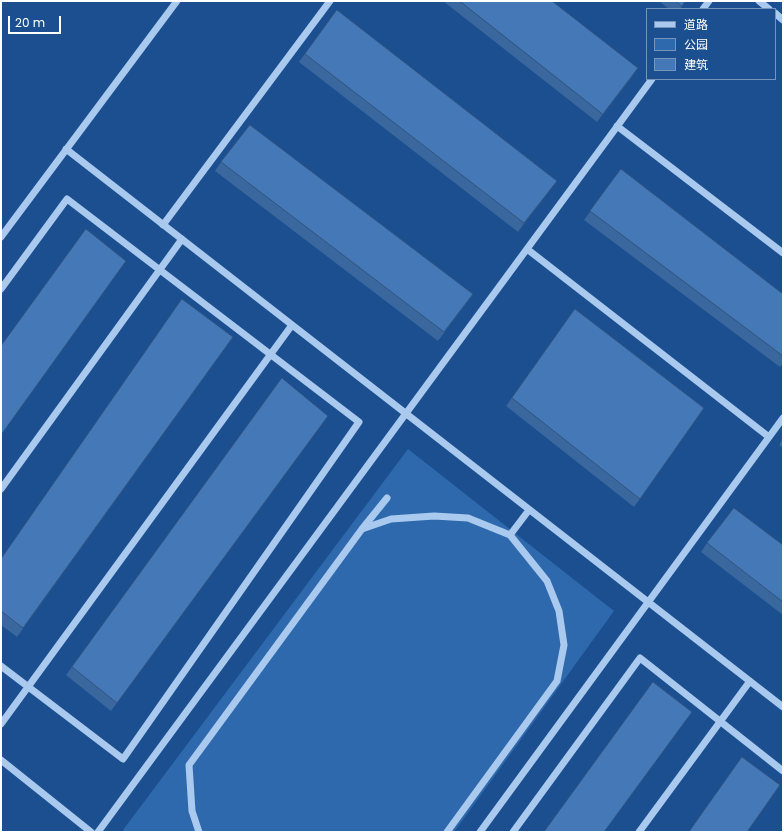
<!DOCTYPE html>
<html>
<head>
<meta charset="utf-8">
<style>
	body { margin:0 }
	#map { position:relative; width:784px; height:833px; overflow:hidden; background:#1b4f8f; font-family:Poppins,"Noto Sans SC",sans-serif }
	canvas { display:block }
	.frame { position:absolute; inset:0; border:2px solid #fff; pointer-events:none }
	.legend { position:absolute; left:646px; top:8px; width:130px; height:72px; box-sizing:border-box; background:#1b4f8f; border:1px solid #7695bc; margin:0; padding:5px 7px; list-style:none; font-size:12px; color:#fff }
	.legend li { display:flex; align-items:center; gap:8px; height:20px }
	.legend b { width:20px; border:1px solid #7695bc }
	.scale { position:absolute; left:8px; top:16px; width:53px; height:18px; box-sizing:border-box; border:2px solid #fff; border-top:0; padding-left:5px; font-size:12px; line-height:14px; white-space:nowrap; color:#fff; -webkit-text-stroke:3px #1b4f8f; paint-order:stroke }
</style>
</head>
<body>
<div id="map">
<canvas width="784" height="833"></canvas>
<div class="frame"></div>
<ul class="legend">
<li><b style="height:5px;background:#a9c9ee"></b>道路</li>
<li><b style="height:11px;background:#2e69ad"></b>公园</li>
<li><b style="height:11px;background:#4478b7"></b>建筑</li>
</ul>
<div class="scale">20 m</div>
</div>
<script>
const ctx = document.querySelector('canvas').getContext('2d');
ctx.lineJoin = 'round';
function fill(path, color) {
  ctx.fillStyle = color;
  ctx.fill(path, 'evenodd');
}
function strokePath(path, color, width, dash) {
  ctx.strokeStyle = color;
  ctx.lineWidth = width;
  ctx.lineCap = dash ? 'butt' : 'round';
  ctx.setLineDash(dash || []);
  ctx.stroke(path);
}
fill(new Path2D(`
	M408,449l206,162 -160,221h-329l-2,-2z`), '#2e69ad');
strokePath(new Path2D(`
	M759,1l10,8
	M703,9l6,-8
	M775,13l8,7
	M617,126l166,127
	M66,149l717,558
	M163,225l167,-224
	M1,237l176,-236
	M527,249l242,188
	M1,289l66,-90 292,223 -236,337 -122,-93
	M1,489l181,-250
	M362,529l25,-31
	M510,535l19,-25
	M1,724l291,-399
	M1,760l90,72
	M98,832l554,-753
	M199,832l-7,-21 -3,-46 173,-236 29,-10 43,-3 34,2 42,17 37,46 12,30 5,34 -7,36 -110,151
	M480,832l303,-414
	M513,832l127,-174 143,113
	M639,832l111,-151`), '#a9c9ee', 7);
fill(new Path2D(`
	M443,1h109l80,76 -35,45z
	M659,1h27l-6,8h-11z
	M337,10l220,171 -39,51 -219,-170z
	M221,162l252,132 -35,47 -223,-170z
	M621,169l162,125v69l-3,4 -196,-147z
	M575,309l129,99 -70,99 -128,-101z
	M233,337l-216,300 -16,-12v-66z
	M282,378l40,46 -211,287 -45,-36z
	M783,438v10l-4,-3z
	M707,543l76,2v70l-82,-63z`), '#3a679d');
fill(new Path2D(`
	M638,68l-6,9 -35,45 6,-8z
	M557,181l-6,8 -33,43 6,-9z`), '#305480');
const building = new Path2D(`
	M460,1h92l86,67 -35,46z
	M676,1h9l-3,5z
	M337,10l220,171 -33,42 -219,-169z
	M250,125l223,169 -29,38 -223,-170z
	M621,169l162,125v62l-193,-145z
	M86,229l40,32 -125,174v-89z
	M182,299l51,38 -210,291 -22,-17v-52z
	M575,309l129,99 -64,91 -128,-101z
	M282,378l46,38 -211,287 -45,-36z
	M734,508l49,37v57l-76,-59z
	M653,682l39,30 -88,120h-60z
	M742,757l38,28 -33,47h-58z`);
fill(building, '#4478b7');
strokePath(building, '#305480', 1);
</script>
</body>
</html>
